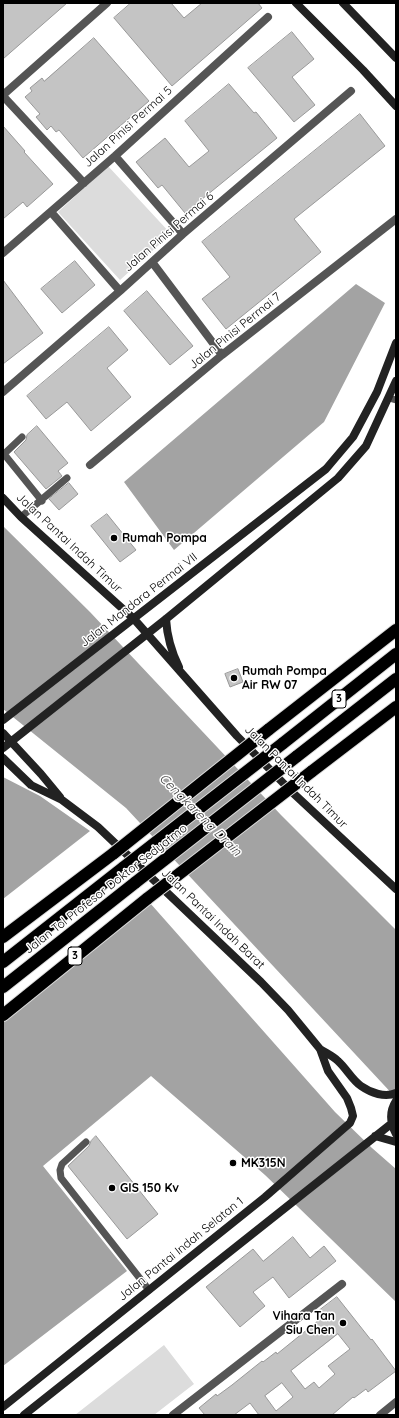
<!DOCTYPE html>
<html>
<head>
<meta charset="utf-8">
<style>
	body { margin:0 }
	#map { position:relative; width:399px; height:1418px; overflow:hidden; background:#fff; font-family:Quicksand,sans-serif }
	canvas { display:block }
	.frame { position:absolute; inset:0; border:4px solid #000; pointer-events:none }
</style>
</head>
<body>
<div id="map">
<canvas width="399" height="1418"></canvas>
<div class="frame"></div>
</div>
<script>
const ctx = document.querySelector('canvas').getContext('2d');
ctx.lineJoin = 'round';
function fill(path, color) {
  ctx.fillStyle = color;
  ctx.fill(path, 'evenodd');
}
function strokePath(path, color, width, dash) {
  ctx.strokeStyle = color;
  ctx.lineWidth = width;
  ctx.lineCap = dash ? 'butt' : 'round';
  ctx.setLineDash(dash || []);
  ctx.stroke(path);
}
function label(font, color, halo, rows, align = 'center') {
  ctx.font = font + ' Quicksand,sans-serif';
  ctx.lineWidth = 3;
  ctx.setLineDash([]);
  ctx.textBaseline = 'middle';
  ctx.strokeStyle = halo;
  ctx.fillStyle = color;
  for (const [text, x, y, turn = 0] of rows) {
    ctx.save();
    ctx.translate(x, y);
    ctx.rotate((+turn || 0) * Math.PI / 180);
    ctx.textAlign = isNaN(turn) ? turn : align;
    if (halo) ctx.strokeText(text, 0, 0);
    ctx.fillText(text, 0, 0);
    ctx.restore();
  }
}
fill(new Path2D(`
	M108,166l63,68 -51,46 -62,-68z
	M164,1345l30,39 -40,31h-79z`), '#dcdcdc');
fill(new Path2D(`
	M356,284l29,19 -61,119 -150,128 -50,-68z
	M3,526l87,86 191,203 115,115v168l-270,-290 -123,-99z
	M3,777l37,19 50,35 -87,68z
	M150,903l185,209 37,36 24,21v133l-131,-127 -114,-99 -108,90 84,105 -124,95v-346z`), '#a3a3a3');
const building = new Path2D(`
	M3,3h64l-64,56z
	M131,3h40l13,15 18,-15h56l4,5 -90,78 -58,-68z
	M292,32l22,27 -22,18 23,28 -21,17 -46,-54z
	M94,38l55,63 -66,57 -24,-28 -3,2 -5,-6 -4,4 -11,-13 4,-3 -15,-17 7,-6 -2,-3 12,-10 2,3z
	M229,84l25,29 2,-1 21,26 -92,75 -23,-28 -4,3 -22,-26 29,-24 24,29 20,-16 -24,-30z
	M360,114l25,32 -91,73 27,33 -95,77 -24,-30 28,-22 -28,-35z
	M3,126l22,25 -1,1 29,32 -26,23 -4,-5 -20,17z
	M75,261l20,24 -33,28 -21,-24z
	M3,280l40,53 -40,31z
	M147,291l46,55 -23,19 -46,-54z
	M109,327l19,23 -21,18 24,29 -40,34 -24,-29 -21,17 -19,-23z
	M37,426l31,37 -10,8 4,5 -16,13 -32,-37 12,-12 1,-5z
	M69,483l9,11 -19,16 -10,-11z
	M107,514l29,36 -16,12 -29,-36z
	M238,669l5,13 -13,5 -5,-13z
	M96,1136l62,78 -31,25 -59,-73 21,-20 2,-5z
	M293,1237l17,21 14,-12 12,15 -47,37 -16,-21 -20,15 12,14 -25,21 -34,-40 47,-38 10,12z
	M337,1297l34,43 1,-1 24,32 -28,21 -2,-3 -12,9 -1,-1 -21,18h-73l-9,-12 -16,12h-29l-6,-7 17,-14 1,2 15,-11 30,-24 1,1 13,-10 1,2 47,-38 -4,-6zM338,1334l12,15 -22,17 7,8 -16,14 -5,-6 -9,7 -14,-18zM282,1383l11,14 -17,14 -11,-15z`);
fill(building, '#c4c4c4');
strokePath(building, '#999', 1);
const highway = new Path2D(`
	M268,730l128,-100
	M282,744l114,-90
	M296,757l100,-78
	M311,772l85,-65
	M3,937l111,-84
	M3,962l121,-95
	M3,987l133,-105
	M3,1015l145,-117`);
strokePath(highway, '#dbdbdb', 14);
strokePath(new Path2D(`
	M389,398l7,2
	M4,454l38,47
	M3,455l19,-18
	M21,517l46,-39
	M86,1142l-24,22 -2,6 1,8 88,112`), '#555', 7);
strokePath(new Path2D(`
	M3,95l104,-92
	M3,96l81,87
	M115,156l68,78
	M51,212l69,79
	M3,253l112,-97 153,-139
	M152,262l70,93
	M3,392l117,-101 63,-57 168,-143
	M90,465l132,-110 174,-136
	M173,1415l169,-131
	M380,1415l16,-13`), '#555', 8);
strokePath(new Path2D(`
	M296,3l67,67 33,36
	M343,3l53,55
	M3,498l18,19 113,102 103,117 56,57 103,96
	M166,619c1,17 5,32 13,48
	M3,720l323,-251 27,-32 24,-45 19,-49
	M3,733l38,41 19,23
	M3,748l163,-129 172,-141 28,-32 30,-65
	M3,758l28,27 31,15 36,27 163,155 27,28 32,39 8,22 19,27 4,10 2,8 -3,7 -85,74 -262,210
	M320,1049c6,4 13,7 18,12 8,7 14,19 23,25 10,7 24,12 35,7
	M396,1101c-7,11 -6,22 0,33
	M375,1136l21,6
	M24,1415l372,-295`), '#222', 8);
strokePath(highway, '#000', 12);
const highwayBridge = new Path2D(`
	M114,853l154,-123
	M124,867l158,-123
	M136,882l160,-125
	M148,898l163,-126`);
strokePath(highwayBridge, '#dbdbdb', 14, []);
strokePath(highwayBridge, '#000', 12);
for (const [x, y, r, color] of [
	[114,538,4,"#000"],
	[234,678,4,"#000"],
	[233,1163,4,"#000"],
	[112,1188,4,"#000"],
	[343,1323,4,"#000"]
]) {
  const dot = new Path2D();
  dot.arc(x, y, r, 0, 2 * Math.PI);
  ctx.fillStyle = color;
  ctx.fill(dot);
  strokePath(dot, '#fff', 1.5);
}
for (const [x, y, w] of [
	[339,699,14],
	[75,956,14]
]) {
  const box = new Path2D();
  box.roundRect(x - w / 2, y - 9, w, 18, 3);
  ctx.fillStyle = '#fff';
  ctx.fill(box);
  strokePath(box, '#000', 1);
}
label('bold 11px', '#000', null, [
	["3",339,699],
	["3",75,956]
]);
label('12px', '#000', '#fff', [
	["Jalan Pinisi Permai 5",128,127,-42],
	["Jalan Pinisi Permai 6",169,232,-41],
	["Jalan Pinisi Permai 7",235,331,-39],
	["Jalan Pantai Indah Timur",69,543,43],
	["Jalan Mandara Permai VII",139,600,-38],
	["Jalan Pantai Indah Timur",296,777,45],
	["Jalan Tol Profesor Doktor Sedyatmo",106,889,-38],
	["Jalan Pantai Indah Barat",213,919,44],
	["Jalan Pantai Indah Selatan 1",181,1249,-39]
]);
label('bold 12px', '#000', '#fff', [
	["Rumah Pompa",122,538],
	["Rumah Pompa",242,671],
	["Air RW 07",242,685],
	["MK315N",241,1163],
	["GIS 150 Kv",120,1188],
	["Vihara Tan",335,1316,"right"],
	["Siu Chen",335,1330,"right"]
], 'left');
label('italic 13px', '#444', '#fff', [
	["Cengkareng Drain",200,815,45]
]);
</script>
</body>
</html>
